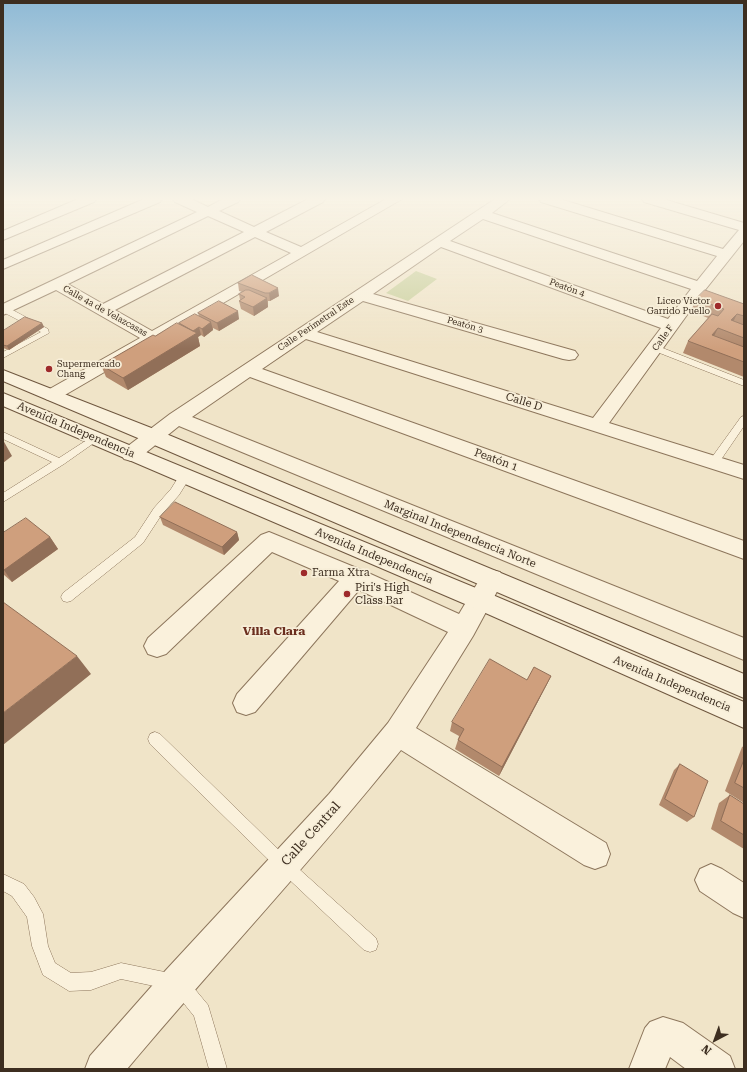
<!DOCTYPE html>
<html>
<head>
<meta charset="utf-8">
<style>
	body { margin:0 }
	#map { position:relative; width:747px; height:1072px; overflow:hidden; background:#f0e4c8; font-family:"Roboto Serif",serif }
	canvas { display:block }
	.frame { position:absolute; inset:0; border:4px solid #3d2e20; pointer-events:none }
	.north { position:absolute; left:695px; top:1020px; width:40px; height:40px; -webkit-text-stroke:3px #f7eed8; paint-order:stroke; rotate:221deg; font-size:11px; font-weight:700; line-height:16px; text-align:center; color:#3d2e20 }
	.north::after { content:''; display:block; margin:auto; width:14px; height:18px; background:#3d2e20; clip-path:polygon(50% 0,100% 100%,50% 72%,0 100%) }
</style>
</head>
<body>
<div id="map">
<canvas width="747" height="1072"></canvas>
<div class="frame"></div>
<div class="north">N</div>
</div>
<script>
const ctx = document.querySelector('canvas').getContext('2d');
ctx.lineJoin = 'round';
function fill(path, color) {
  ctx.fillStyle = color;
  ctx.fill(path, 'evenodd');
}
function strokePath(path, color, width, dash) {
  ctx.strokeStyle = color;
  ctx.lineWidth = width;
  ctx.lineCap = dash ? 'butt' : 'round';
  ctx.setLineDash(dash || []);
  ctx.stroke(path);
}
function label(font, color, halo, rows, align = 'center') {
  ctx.font = font + ' "Roboto Serif",serif';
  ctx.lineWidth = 3.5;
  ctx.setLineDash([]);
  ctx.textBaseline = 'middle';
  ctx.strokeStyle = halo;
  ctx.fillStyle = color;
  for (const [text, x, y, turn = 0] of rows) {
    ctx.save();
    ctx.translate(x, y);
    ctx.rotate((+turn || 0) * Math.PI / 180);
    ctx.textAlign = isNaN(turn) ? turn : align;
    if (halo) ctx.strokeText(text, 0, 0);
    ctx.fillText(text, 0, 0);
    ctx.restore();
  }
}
fill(new Path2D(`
	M416,271l21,8 -29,22 -22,-8z`), '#c9cf9b');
const service = new Path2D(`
	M3,307h4l41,22 1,4 -46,25v-6l38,-20 -38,-20z
	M655,345l89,35v6l-92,-36 -1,-2 1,-2z
	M744,416v10l-26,38h-8l-1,-2 1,-2 31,-43z
	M3,432l56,26 34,-22h6l2,2 -37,26 -61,38v-9l49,-31 -49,-23z
	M185,472l4,1 1,3 -1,3 -10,16 -17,19 -19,29 -72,58 -4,1 -4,-1 -2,-4 2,-4 72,-56 19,-29 17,-19 10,-16z
	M155,732l5,2 129,126 87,78 2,6 -2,6 -6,2 -6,-2 -85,-80 -129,-126 -2,-5 2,-5z
	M3,874l21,10 10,13 9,17 5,32 7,17 16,10 20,-1 30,-9 63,13 24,29 19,64h-18l-15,-53 -21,-26 -52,-11 -30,11 -22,1 -26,-16 -11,-29 -5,-29 -15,-21 -9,-5z`);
const minor = new Path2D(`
	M78,199h18l-2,3 -91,38v-9z
	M144,199h18l-2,3 -157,67v-9z
	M173,199h18l17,8 15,-8h17l-2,3 -19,9 35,16 54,-28h17l-2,3 -57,30 35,15 85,-48h16l-344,200 -6,2 -6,-2 -3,-4 3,-4 94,-53 -84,-48 -53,25v-11l194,-92 -22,-10zM208,216l36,16 -141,72 -35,-20zM255,237l36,16 -139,78 -37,-21z
	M495,199h15l-18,14 205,68 20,-25 -176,-54 -2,-3h21l163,50 16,-19 -95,-28 -2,-3h21l81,24v18l-39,49 -96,133 135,42v14l-438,-140 -44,30 482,172v18l-494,-182 -58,40 552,221v22l-565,-234 -41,33 -7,2 -7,-2 -3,-5 3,-5 46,-35zM483,219l208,70 -23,30 -218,-78zM441,247l220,81 -68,90 -276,-86 46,-31 200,58 6,1 6,-1 3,-4 -3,-4 -202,-57z
	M269,532l95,39 95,43 25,-42 8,-2 8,2 4,7 -4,7 -27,50 -57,92 190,115 4,11 -4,11 -11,4 -11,-4 -183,-115c-87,109 -184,212 -274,319h-42l5,-13 76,-86 163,-176 59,-71 60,-91 -89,-42 -104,122 -9,3 -9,-3 -4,-9 4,-9 102,-113 -67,-29 -106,102 -9,3 -9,-3 -4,-8 4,-8 113,-103z
	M711,864l11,5 22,14v35l-11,-5 -33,-22 -5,-11 5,-11z
	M663,1017l20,6 47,33 5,13h-49l-16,-12 -5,12h-36l16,-41 5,-6z`);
const secondary = new Path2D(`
	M3,370l156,61 585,243v24l-599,-257 -142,-60z
	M3,393l485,200 256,109v26l-272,-121 -469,-201z`);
strokePath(service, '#8d765c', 1);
strokePath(minor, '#8d765c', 2);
strokePath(secondary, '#6f573f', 2);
fill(service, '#faf1dc');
fill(minor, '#faf1dc');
fill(secondary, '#faf1dc');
fill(new Path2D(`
	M238,283l41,13 -9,5h-2v6l-14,9 -13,-7 -2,-8 1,-1 -1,-6 3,-2 -3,-1z
	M696,299l48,5v73l-61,-24 5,-12 20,-23 -17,-7z
	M198,313l41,6 -20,12 -6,-3v2l-9,7 -3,-2 -3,2 2,9 -72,44 -22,-13 -5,-12 54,-29 25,-12 -1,-1 20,-7z
	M42,323l2,4 -35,23 -6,-2v-17z
	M160,517l77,15 2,8 -15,15 -61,-30z
	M3,533l47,4 8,12 -46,33 -9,-8z
	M551,676l-5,10 -47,90 -44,-27 3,-9 1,-4 -9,-5 2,-9 75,-42z
	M744,746v57l-19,-12 17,-44z
	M680,764l14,53 -7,5 -28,-17 15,-35z
	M730,795l14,9v45l-33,-20 8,-26z`), '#b2896c');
fill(new Path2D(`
	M278,288l1,8 -9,5 -1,-8z
	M267,298l1,9 -14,9 -1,-9z
	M238,311l1,8 -20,12 -2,-8z
	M737,314l-6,12v-6z
	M211,322l2,8 -9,7 -2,-8z
	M42,323l2,4 -35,23 -2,-4z
	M199,327l2,8 -3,2 2,9 -72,44 -5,-12 71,-43 -1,-4z
	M718,328l-6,12v-5z
	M3,440l9,16 -9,7z
	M237,532l2,8 -15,15 -2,-8z
	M50,537l8,12 -46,33 -8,-12z
	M77,656l14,18 -88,71v-32z
	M551,676l-5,10 -47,90 3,-9z`), '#916f58');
const building = new Path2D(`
	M252,275l26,13 -9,5h-4l-27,-10z
	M246,290h3l18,8 -14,9 -14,-6 6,-4 -6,-3z
	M705,290l39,14v12l-7,-2 -6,6 13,5v13l-26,-10 -6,7 32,12v15l-56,-21 24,-27 6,2 6,-7 -28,-10z
	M219,301l19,10 -21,12 -19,-10z
	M195,314l16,8 -9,7 -3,-2 -6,4 -14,-8z
	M25,317l17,6 -35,23 -4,-1v-14z
	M177,323l20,10 -74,45 -22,-13 52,-30 2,1z
	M175,502l62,30 -15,15 -62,-30z
	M26,518l24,19 -46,33h-1v-37z
	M3,602l74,54 -74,57z
	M490,659l37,21 7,-13 17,9 -49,91 -44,-27 6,-11 -12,-7z
	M744,760v28l-9,-5z
	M680,764l28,17 -14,36 -29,-18z
	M730,795l14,9v31l-23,-14z`);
fill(building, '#cf9f7d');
strokePath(building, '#916f58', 1);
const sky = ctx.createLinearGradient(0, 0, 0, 349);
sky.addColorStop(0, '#8fbad6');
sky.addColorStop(0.57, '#f8f3e6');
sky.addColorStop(1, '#f8f3e600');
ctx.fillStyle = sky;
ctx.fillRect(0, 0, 747, 349);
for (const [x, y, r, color] of [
	[718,306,4,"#9e2a2b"],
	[49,369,4,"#9e2a2b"],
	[304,573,4,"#9e2a2b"],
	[347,594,4,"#9e2a2b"]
]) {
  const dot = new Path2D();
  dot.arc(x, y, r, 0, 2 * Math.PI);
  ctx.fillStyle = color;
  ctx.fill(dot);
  strokePath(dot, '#f7eed8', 1.5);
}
label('9px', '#3d2e20', '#f7eed8', [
	["Peatón 4",567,288,20],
	["Calle 4a de Velazcasas",105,311,29],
	["Calle Perimetral Este",316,324,-34],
	["Peatón 3",465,325,16],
	["Calle F",663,338,-54]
]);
label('9px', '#3d2e20', '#f7eed8', [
	["Liceo Víctor",710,301],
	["Garrido Puello",710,311],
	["Supermercado",57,364,"left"],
	["Chang",57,374,"left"]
], 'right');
label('11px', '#3d2e20', '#f7eed8', [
	["Calle D",524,402,17],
	["Avenida Independencia",76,430,23],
	["Peatón 1",496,460,20],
	["Marginal Independencia Norte",460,534,22],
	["Avenida Independencia",374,556,23],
	["Avenida Independencia",672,684,23]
]);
label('11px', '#3d2e20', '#f7eed8', [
	["Farma Xtra",312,573],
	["Piri's High",355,588],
	["Class Bar",355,601]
], 'left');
label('bold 12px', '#6b2e1e', '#f7eed8', [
	["Villa Clara",274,631]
]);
label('13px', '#3d2e20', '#f7eed8', [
	["Calle Central",311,834,-48]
]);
</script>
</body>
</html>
